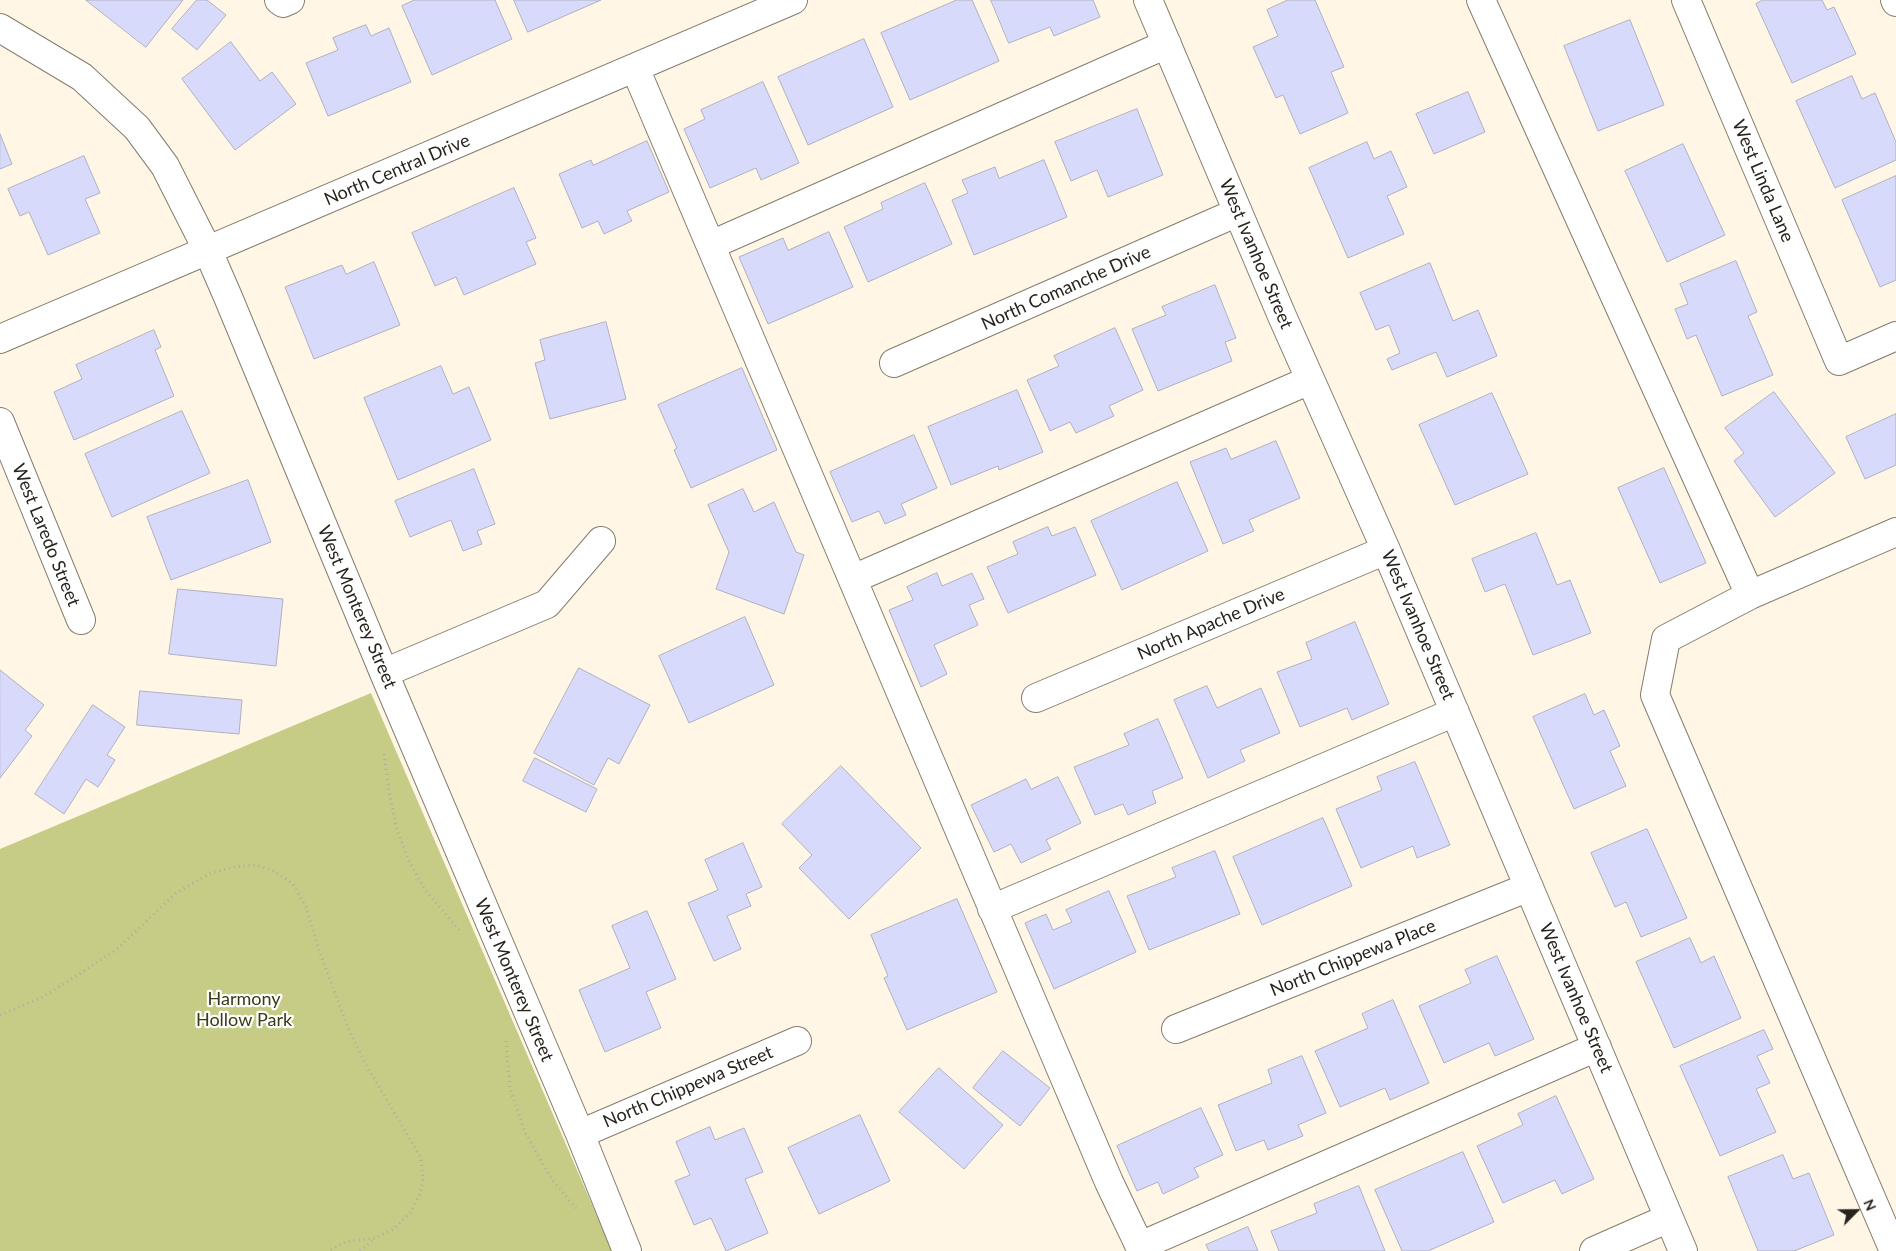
<!DOCTYPE html>
<html>
<head>
<meta charset="utf-8">
<style>
	body { margin:0 }
	#map { position:relative; width:1896px; height:1251px; overflow:hidden; background:#fff6e5; font-family:Lato,sans-serif }
	canvas { display:block }
	.north { position:absolute; left:1831px; top:1186px; width:50px; height:50px; -webkit-text-stroke:4px #fff; paint-order:stroke; rotate:67deg; font-size:14px; font-weight:700; line-height:20px; text-align:center; color:#27241e }
	.north::after { content:''; display:block; margin:auto; width:18px; height:22px; background:#27241e; clip-path:polygon(50% 0,100% 100%,50% 72%,0 100%) }
</style>
</head>
<body>
<div id="map">
<canvas width="1896" height="1251"></canvas>
<div class="north">N</div>
</div>
<script>
const ctx = document.querySelector('canvas').getContext('2d');
ctx.lineJoin = 'round';
function fill(path, color) {
  ctx.fillStyle = color;
  ctx.fill(path, 'evenodd');
}
function strokePath(path, color, width, dash) {
  ctx.strokeStyle = color;
  ctx.lineWidth = width;
  ctx.lineCap = dash ? 'butt' : 'round';
  ctx.setLineDash(dash || []);
  ctx.stroke(path);
}
function label(font, color, halo, rows, align = 'center') {
  ctx.font = font + ' Lato,sans-serif';
  ctx.lineWidth = 4.5;
  ctx.setLineDash([]);
  ctx.textBaseline = 'middle';
  ctx.strokeStyle = halo;
  ctx.fillStyle = color;
  for (const [text, x, y, turn = 0] of rows) {
    ctx.save();
    ctx.translate(x, y);
    ctx.rotate((+turn || 0) * Math.PI / 180);
    ctx.textAlign = isNaN(turn) ? turn : align;
    if (halo) ctx.strokeText(text, 0, 0);
    ctx.fillText(text, 0, 0);
    ctx.restore();
  }
}
fill(new Path2D(`
	M371,693l241,558h-612v-402z`), '#c6cc86');
const building = new Path2D(`
	M86,0h97l-37,47z
	M197,0h10l19,15 -29,35 -25,-21z
	M415,0h80l17,39 -80,36 -30,-69z
	M514,0h87l-73,32z
	M957,0h15l27,61 -89,39 -29,-67z
	M991,0h102l7,17 -46,19 -4,-9 -41,16z
	M1288,0h27l29,67 -13,5 17,41 -48,21 -17,-39 -7,3 -23,-51 25,-11 -11,-26z
	M1763,0h59l5,10 7,-3 22,47 -64,29 -36,-79z
	M1630,20l34,85 -66,26 -34,-85z
	M366,25l5,11 18,-8 22,54 -83,34 -22,-53 32,-13 -5,-12z
	M864,39l29,68 -85,38 -30,-68z
	M231,42l29,39 12,-9 24,32 -61,46 -53,-71z
	M1852,76l10,23 13,-6 21,49v18l-61,28 -39,-87z
	M763,82l36,81 -38,17 -5,-12 -46,20 -26,-59 21,-10 -4,-9z
	M1468,92l17,40 -51,22 -18,-40z
	M1137,109l26,66 -55,22 -11,-27 -26,11 -16,-39z
	M0,134l12,30 -12,5z
	M647,141l22,51 -42,19 5,10 -28,13 -6,-13 -16,7 -23,-54 32,-14 2,5z
	M1367,142l7,17 17,-8 16,36 -20,9 17,38 -56,24 -39,-90z
	M1683,144l42,91 -58,27 -42,-91z
	M84,156l16,37 -15,6 15,34 -52,22 -19,-43 -9,4 -12,-27z
	M1044,160l23,57 -93,38 -22,-55 16,-7 -6,-13 33,-13 4,11z
	M1896,176v104l-16,7 -38,-87z
	M925,183l27,61 -84,38 -24,-55 39,-18 -2,-6z
	M514,188l22,50 -10,4 10,22 -72,31 -8,-18 -21,9 -23,-53z
	M829,232l24,55 -85,37 -29,-67 44,-19 5,12z
	M1736,261l21,51 -9,4 25,59 -51,21 -26,-61 -9,4 -12,-30 13,-5 -8,-20z
	M374,262l26,63 -86,34 -29,-72 57,-22 4,9z
	M1430,263l23,58 25,-11 19,46 -50,21 -11,-25 -44,18 -5,-11 13,-6 -11,-28 -13,5 -16,-37z
	M1215,285l21,53 -11,4 7,19 -74,30 -26,-62 34,-14 -4,-8z
	M606,322l20,77 -76,20 -15,-56 10,-3 -5,-20z
	M1115,328l28,62 -34,16 5,10 -38,17 -6,-11 -20,9 -23,-51 32,-14 -5,-10z
	M154,330l7,17 -6,3 19,46 -100,44 -20,-48 28,-13 -6,-14z
	M441,366l12,28 16,-7 22,53 -93,40 -34,-82z
	M742,368l35,82 -86,38 -17,-38 3,-2 -19,-43z
	M1017,390l26,62 -44,18 -1,-4 -47,19 -23,-58z
	M1774,392l61,81 -60,44 -41,-56 10,-8 -19,-25z
	M1492,393l36,81 -73,31 -36,-80z
	M182,411l28,62 -98,44 -27,-63z
	M1896,414v51l-31,14 -19,-42z
	M914,435l23,53 -36,16 5,11 -21,9 -6,-13 -27,11 -22,-50z
	M1276,441l24,57 -51,22 5,11 -31,13 -33,-82 36,-14 5,11z
	M1664,468l42,95 -46,20 -42,-95z
	M474,469l21,55 -18,7 5,13 -19,7 -12,-31 -41,17 -15,-36z
	M248,480l23,62 -100,38 -24,-63z
	M1177,482l31,69 -86,39 -31,-69z
	M743,489l11,23 20,-10 22,50 8,3 -20,59 -68,-25 13,-37 -21,-47z
	M1048,527l4,9 23,-9 21,48 -88,38 -21,-46 31,-13 -5,-12z
	M1536,533l21,52 13,-5 21,53 -58,22 -28,-71 -20,8 -13,-33z
	M937,573l5,13 30,-13 12,26 -15,6 9,20 -44,20 13,29 -26,13 -32,-77 24,-10 -6,-13z
	M178,589l105,10 -7,67 -107,-12z
	M745,617l29,68 -85,38 -30,-67z
	M1355,622l34,82 -37,16 -5,-12 -47,19 -23,-55 35,-13 -6,-16z
	M579,668l71,37 -31,59 -11,-6 -14,27 -60,-32z
	M0,670l44,35 -19,25 7,6 -32,42z
	M1207,686l10,22 44,-20 19,45 -40,17 5,11 -37,17 -34,-78z
	M140,691l102,9 -3,34 -102,-9z
	M1585,694l9,21 10,-5 16,36 -10,5 16,35 -52,23 -41,-92z
	M93,705l32,22 -18,28 8,5 -17,27 -12,-8 -22,35 -29,-20z
	M1158,719l25,59 -31,13 4,12 -28,12 -5,-11 -28,11 -21,-48 55,-22 -5,-11z
	M535,758l62,31 -11,23 -63,-31z
	M1415,762l35,83 -33,13 -4,-12 -52,22 -25,-59 46,-19 -5,-13z
	M841,766l80,82 -72,71 -50,-51 13,-13 -30,-31z
	M1058,777l23,46 -35,17 5,9 -30,14 -10,-19 -17,8 -23,-47 55,-26 5,10z
	M1323,818l29,68 -90,39 -29,-68z
	M1647,829l40,89 -46,19 -15,-35 -11,5 -24,-54z
	M743,843l19,44 -16,7 5,12 -24,10 14,33 -27,12 -26,-58 30,-13 -13,-30z
	M1215,851l25,63 -91,36 -22,-54 49,-19 -4,-9z
	M1109,891l27,61 -82,37 -29,-66 21,-9 7,16 19,-8 -6,-12z
	M957,899l40,93 -90,38 -23,-52 4,-2 -17,-41z
	M647,911l29,68 -30,13 15,36 -56,24 -26,-62 51,-22 -18,-42z
	M1690,938l11,25 13,-7 27,62 -67,30 -38,-86z
	M1497,956l37,83 -39,17 -6,-13 -45,20 -25,-57 52,-23 -6,-13z
	M1393,1000l36,83 -39,17 -5,-12 -45,19 -25,-56 53,-23 -6,-14z
	M1764,1030l9,19 -16,7 13,27 -14,6 20,43 -56,24 -40,-90z
	M1003,1051l47,37 -30,38 -47,-38z
	M1302,1056l24,57 -28,12 5,11 -35,14 -4,-10 -28,11 -18,-46 54,-22 -4,-13z
	M939,1068l64,57 -39,44 -65,-57z
	M1556,1096l38,83 -32,15 -7,-14 -52,23 -26,-57 46,-21 -5,-11z
	M1201,1108l22,47 -29,13 5,9 -36,17 -5,-12 -21,9 -20,-45z
	M860,1115l30,66 -71,33 -31,-66z
	M710,1127l5,13 29,-12 19,44 -18,7 23,54 -42,18 -15,-33 -17,7 -19,-44 15,-6 -14,-33z
	M1463,1152l31,70 -66,29h-26l-27,-61z
	M1783,1155l10,24 16,-6 25,62 -40,16h-36l-30,-74z
	M1359,1186l26,65h-106l-8,-20 46,-18 -3,-9z
	M1248,1227l10,24h-49l-3,-6z`);
fill(building, '#d8dafc');
strokePath(building, '#afb0c1', 1);
const minor = new Path2D(`
	M279,0l4,3 7,-3
	M1148,0l134,316 104,234 297,701
	M1481,0l269,595
	M1686,0l153,361 57,-25
	M1895,0l1,2
	M0,28l82,49 55,51 28,38 43,85 20,46 156,376 196,461 47,117
	M635,68l474,1114 33,69
	M711,245l456,-201
	M0,339l793,-339
	M894,363l344,-151
	M0,422l81,198
	M853,579l457,-199
	M384,673l163,-69 54,-63
	M1036,698l350,-148
	M992,909l463,-197
	M1176,1029l353,-142
	M580,1134l217,-93
	M1140,1246l457,-199
	M1594,1251l75,-33
	M1894,1251l-239,-556 11,-56 84,-44 146,-63`);
strokePath(minor, '#847d6e', 30);
strokePath(new Path2D(`
	M384,754l5,37 8,39 12,31 16,29 34,40
	M0,1015l41,-17 37,-23 39,-26 59,-56 35,-20 23,-6 21,-2 17,5 21,14 13,23 14,46 28,75 17,35 56,95 2,20 -3,16 -9,18 -17,17 -19,9 -30,4 -17,9
	M506,1041l4,48 15,43 27,48 24,28
	M360,1251l15,-13`), '#b3ac9f', 3, [1, 4]);
strokePath(minor, '#fff', 28);
label('18px', '#27241e', '#fff', [
	["North Central Drive",397,170,-23],
	["West Linda Lane",1763,181,67],
	["West Ivanhoe Street",1256,254,67],
	["North Comanche Drive",1066,288,-24],
	["West Laredo Street",46,535,68],
	["West Monterey Street",357,607,67],
	["North Apache Drive",1211,624,-23],
	["West Ivanhoe Street",1418,625,67],
	["North Chippewa Place",1353,958,-22],
	["West Monterey Street",514,980,67],
	["West Ivanhoe Street",1576,998,67],
	["North Chippewa Street",688,1087,-23]
]);
label('18px', '#383b13', '#fff', [
	["Harmony",244,999],
	["Hollow Park",244,1020]
]);
</script>
</body>
</html>
